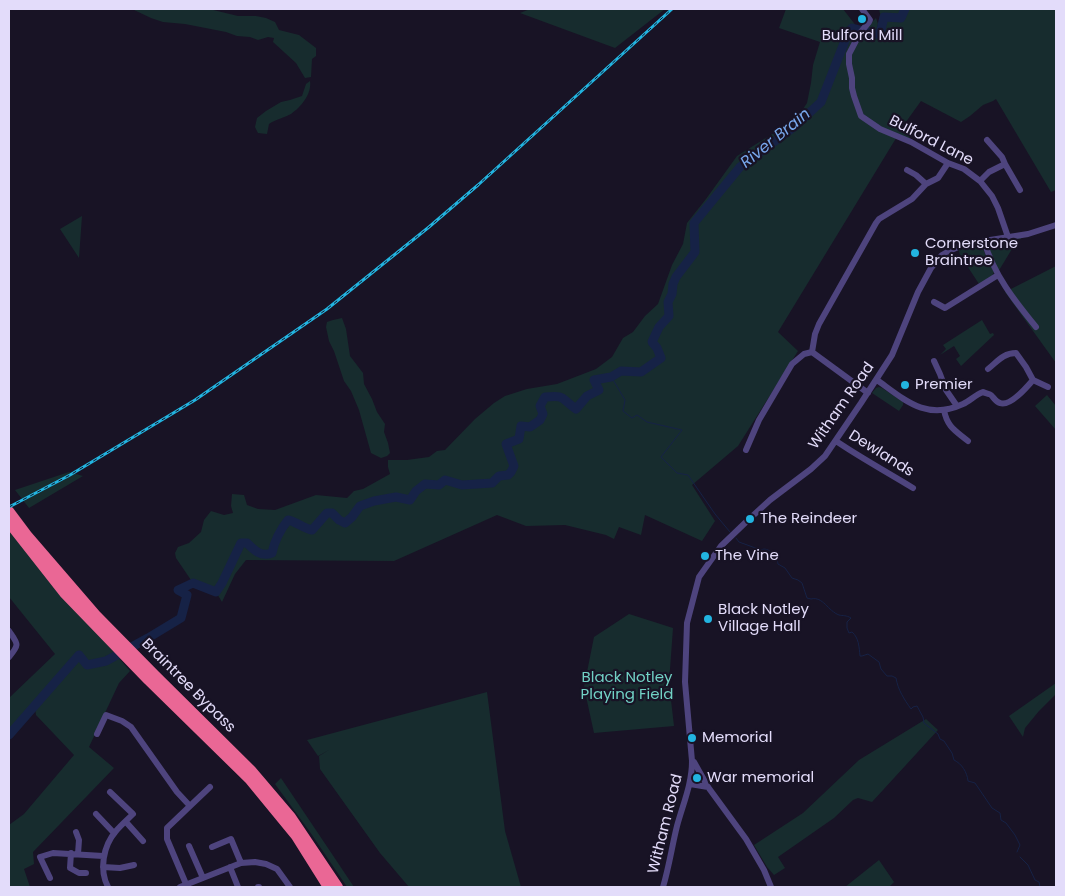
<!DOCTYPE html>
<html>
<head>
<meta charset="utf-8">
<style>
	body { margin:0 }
	#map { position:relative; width:1065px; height:896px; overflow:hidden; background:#181325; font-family:Poppins,sans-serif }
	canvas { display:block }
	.frame { position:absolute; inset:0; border:10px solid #e3dcfa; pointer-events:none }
</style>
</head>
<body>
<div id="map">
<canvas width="1065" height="896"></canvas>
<div class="frame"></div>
</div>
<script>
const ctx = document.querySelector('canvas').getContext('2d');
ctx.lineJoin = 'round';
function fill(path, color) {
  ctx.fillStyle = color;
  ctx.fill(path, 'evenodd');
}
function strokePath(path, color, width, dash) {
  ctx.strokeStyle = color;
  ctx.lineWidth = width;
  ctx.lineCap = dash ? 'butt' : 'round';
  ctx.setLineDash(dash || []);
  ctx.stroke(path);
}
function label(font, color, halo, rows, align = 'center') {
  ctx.font = font + ' Poppins,sans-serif';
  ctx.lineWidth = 4.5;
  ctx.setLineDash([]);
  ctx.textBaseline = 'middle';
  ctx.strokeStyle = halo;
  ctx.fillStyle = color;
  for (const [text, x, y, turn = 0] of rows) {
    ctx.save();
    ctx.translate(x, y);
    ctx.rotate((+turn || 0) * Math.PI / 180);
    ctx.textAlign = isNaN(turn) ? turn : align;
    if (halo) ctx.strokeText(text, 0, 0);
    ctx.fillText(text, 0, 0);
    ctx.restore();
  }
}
fill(new Path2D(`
	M132,9h77l29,7h18l10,2 9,4 4,8 20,5 17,13v8l-4,3 -1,18 -6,1 -9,-15 -23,-21 1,-4 -6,-1 -10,3 -8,-3 -13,-1 -11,-4 -41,-8 -22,-2 -12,-4z
	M530,9h135l-50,39 -95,-35z
	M786,9h57l14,18 9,3 4,-6 6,-6 2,6 -2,7 6,-8 -3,-14h177v181l-5,2 -55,-93 -3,2 -10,4 -13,11 -9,6 -40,-21 -18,25c6,4 8,7 6,14l-11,-5 -120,197 20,19 -60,95 -46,39 23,36 -13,20 -57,-26 -4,20 -22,-8 -5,12 -8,-4 -41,-10 -39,1 -29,-11 -103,46 -148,-1 -11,14 -13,28 -6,-10 -23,-9 -17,-25 -1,-5 3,-6 11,-4 12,-11 3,-12 7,-9 13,4 9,-2 -2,-7 1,-12 12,1 3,10 11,4 17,1 41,-15 31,3 7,-7 9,-2 27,-15 -2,-7v-7h19l22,-3 8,-6 8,-1 30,-31 19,-16 11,-7 22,-7 30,-5 39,-15 16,-12 11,-19 10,-6 12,-16 13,-12 14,-39 11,-21 4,-21 19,-24 31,-43 48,-30 16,-14 6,-9 4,-20 2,-18 7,-23 -41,-14z
	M310,81c2,13 -9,26 -19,33 -7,4 -15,5 -22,10l-2,10 -9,-1 -3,-6 2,-9 9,-7 15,-9 9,-2 12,-4 4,-12z
	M82,216l-3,42 -19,-29z
	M1021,236v3h-3l-20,33 -10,-25 1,-3 2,-2z
	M980,243l14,29 -2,4 -13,8 -19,-29 -2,-7z
	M1056,266v97l-51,-71z
	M342,318l4,11 4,27 13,17 1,11 8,15 5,13 8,12 -1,8 4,11 2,10 -3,3 -6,2 -10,-5 -12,-43 -8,-19 -7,-10 -10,-30 -5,-10 -3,-14 1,-5 6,-2z
	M982,320l8,14 3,-1 1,2 -33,31 -5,-7 4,-3 -6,-10 -14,9 6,-6 -3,-4z
	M879,387l3,1 21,14v3l-4,6 -27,-18 4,-5z
	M1047,395l9,11v24l-21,-24z
	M69,472l14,4 -54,32 -14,-18z
	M9,529l121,142 -11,12 -30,64 25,21 -81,84 1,12 -10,5 6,18h-21v-62l15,-11 50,-59 -38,-40 -2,-14 -25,31v-34l46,-44 -46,-57z
	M629,614l44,14 -4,55 5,43 -80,7 -10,-46 10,-50z
	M1056,683v11l-17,17 -14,17 -2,9 -14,-21z
	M487,692l18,139 16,56h-112l-29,-34 -60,-84 -1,-13 10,-6 -11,6 -11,-16z
	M926,719l12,11 -66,72 -14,-4 -5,2 -19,18 -56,39 7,11 -11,7 -7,-8 -13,-22 49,-32 56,-53z
	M281,778l53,79 20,30h-7l-37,-55 -35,-48z
	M879,860l15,22 -5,5h-44z`), '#172c2e');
strokePath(new Path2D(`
	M612,378l13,22 -2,11 9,7 5,-3 10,7 35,8 -21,27 16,16 11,2 27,39 15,18
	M736,538l3,4 22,8c7,-4 16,6 17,14l7,4 7,10 6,2 4,3 5,15 4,1c12,-3 17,12 28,16 4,1 7,0 12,3l-4,4v6l2,5 3,-1c7,6 7,15 8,24h2l6,-2 11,8 2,7 6,7h5l4,2c2,12 8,21 15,31l2,-2 4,-1 6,11 1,6 14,11 2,5 4,2 8,12 2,7c8,4 13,12 14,21l7,2 17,25 8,5 1,7 5,3 9,12 5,10 -3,7
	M1020,857l8,8 7,15 4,2 1,5`), '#162246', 1);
strokePath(new Path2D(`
	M9,735l70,-80 8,10 19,-4 42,-23 33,-20 6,-23 -9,-5 15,-7 23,9 6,-9 19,-40h6c8,8 14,14 25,10 3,-14 8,-23 16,-33 9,2 15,8 24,10l15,-17h5l7,7 6,3 7,-6 8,-11 14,-5 22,-4 14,3 6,-9 9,-7 14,1 6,-5 17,5 30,-2 7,-7 9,-1 3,-3 3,-6 -8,-22 13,-5 2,-13 9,1 10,-7 3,-6 -3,-8 5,-9c21,-2 15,1 31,12l11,-13 12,-6 -5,-10 17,-3 10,-6 20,1 20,-14 -4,-10 -5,-6 7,-15 10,-11 -1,-14 4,-8 1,-10 3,-7 19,-25 -1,-29 46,-56 54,-40 27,-25 27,-69 4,-5 23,6h5l4,-17 17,1 4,-9`), '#162246', 9);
strokePath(new Path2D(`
	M862,9l8,11 -1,2 -9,11 -11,21v10l3,14v10l2,8 7,20 19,13 31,13 37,21 16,6 16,12 12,15 6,12 10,29
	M1005,164l15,26
	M907,170l9,5 10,9
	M980,181l9,-9 16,-8 -3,-7 -15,-17
	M984,241c10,34 30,59 52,86
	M934,302l11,6 53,-33
	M812,352l3,-18 4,-10 57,-101 3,-4 33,-20 14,-15 12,-6 10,-15
	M934,361l6,13 6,16 11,16
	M988,369c9,-7 15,-16 28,-16l10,14 7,13
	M877,380c28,20 49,41 86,24 7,-3 12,-9 20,-12 2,1 7,2 8,3 3,3 5,7 9,8 10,4 27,-16 33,-23l15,7
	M944,410c3,17 12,21 24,31
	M836,441c25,17 51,31 77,47
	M746,450l13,-30 33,-56 12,-10 8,-2 56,41
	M9,631c9,13 11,13 0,26
	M97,734l9,-19 16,6 9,6 46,65 13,14
	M692,761l2,1 14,25 38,52 18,31 7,17
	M690,784l18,3
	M96,814l18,19
	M126,822l17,19
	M76,832l3,8 -1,14
	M189,846l14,32
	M212,847l19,-8 10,24
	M71,853l-1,15 9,5h7
	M103,867l17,1 14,-3
	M230,867l8,20
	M50,878l-10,-21 13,-4 50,3
	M186,884l-19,-45v-11l23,-22 20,-19
	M108,887c-9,-17 -5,-41 8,-56 5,-6 11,-11 17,-17l-23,-22
	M180,887l61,-24 14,-1 11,2 11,5 13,18
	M258,887h1
	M663,887c6,-20 9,-41 14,-61 6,-22 15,-42 15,-65l-7,-79 2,-59 12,-46 22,-31 25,-24 24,-22 41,-31 14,-13 36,-53 31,-48 26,-63 13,-24 11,-13 7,-4 16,-7 63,-10 28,-9`), '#4e447e', 6);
strokePath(new Path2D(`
	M9,511l18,24 69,80 59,60 96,95 40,47 47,70
	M9,523l55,70 84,87 102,100 46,56 32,51`), '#ea6795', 10);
const rail = new Path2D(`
	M9,507l61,-32 125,-75 132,-91 102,-82 49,-42 194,-176`);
strokePath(rail, '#22b4e0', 3);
strokePath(rail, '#181325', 1, [4]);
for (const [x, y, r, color] of [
	[862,19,5,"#22b4e0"],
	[915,253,5,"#22b4e0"],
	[905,385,5,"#22b4e0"],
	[750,519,5,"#22b4e0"],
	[705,556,5,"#22b4e0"],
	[708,619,5,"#22b4e0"],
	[692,738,5,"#22b4e0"],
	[697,778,5,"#22b4e0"]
]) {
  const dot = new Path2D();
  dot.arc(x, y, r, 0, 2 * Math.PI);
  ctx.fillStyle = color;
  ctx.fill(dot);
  strokePath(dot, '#181325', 2);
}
label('15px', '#e3dcfa', '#181325', [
	["Bulford Mill",862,36,"center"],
	["Cornerstone",925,244],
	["Braintree",925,261],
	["Premier",915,385],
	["The Reindeer",760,519],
	["The Vine",715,556],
	["Black Notley",718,610],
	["Village Hall",718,627],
	["Memorial",702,738],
	["War memorial",707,778]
], 'left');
label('15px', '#e3dcfa', '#181325', [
	["Bulford Lane",931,141,27],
	["Witham Road",842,406,-55],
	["Dewlands",881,454,32],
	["Braintree Bypass",188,686,45],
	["Witham Road",666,824,-76]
]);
label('15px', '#71d1c5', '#181325', [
	["Black Notley",627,678],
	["Playing Field",627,695]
]);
label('italic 16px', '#78a7ec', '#181325', [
	["River Brain",776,139,-39]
]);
</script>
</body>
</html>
